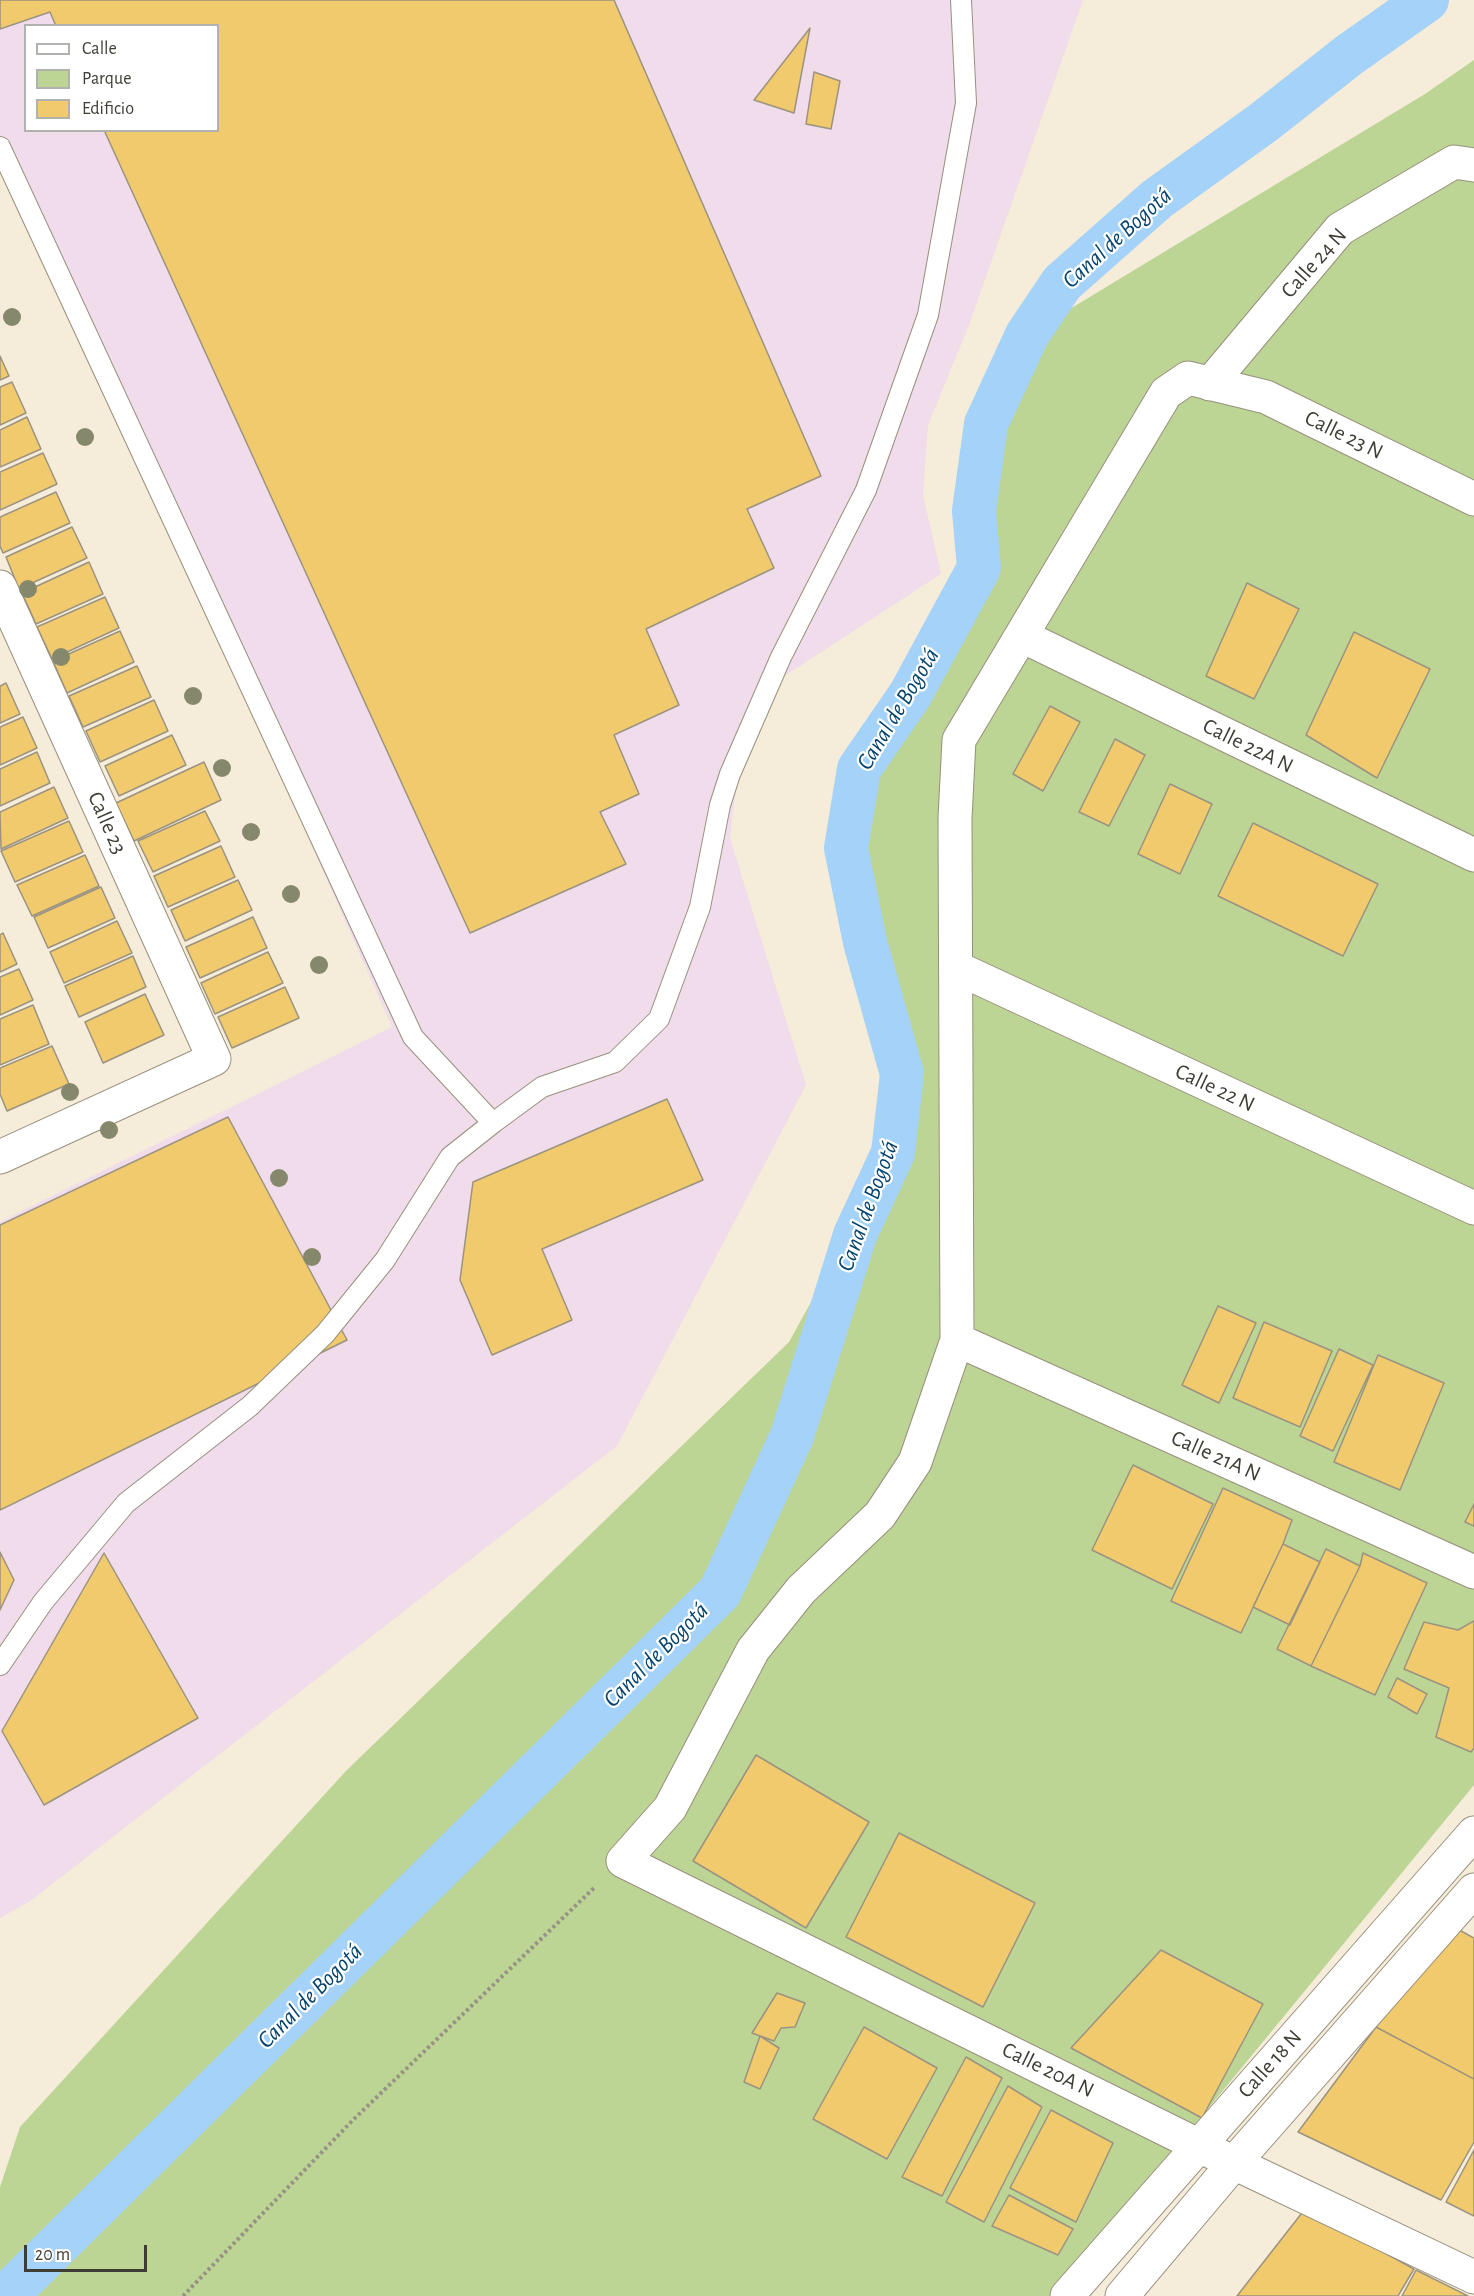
<!DOCTYPE html>
<html>
<head>
<meta charset="utf-8">
<style>
	body { margin:0 }
	#map { position:relative; width:1474px; height:2296px; overflow:hidden; background:#f5ecd9; font-family:"Alegreya Sans",sans-serif }
	canvas { display:block }
	.legend { position:absolute; left:24px; top:24px; width:195px; height:108px; box-sizing:border-box; background:#fff; border:2px solid #b2b1ae; margin:0; padding:8px 10px; list-style:none; font-size:18px; color:#3f3c34 }
	.legend li { display:flex; align-items:center; gap:12px; height:30px }
	.legend b { width:30px; border:2px solid #b2b1ae }
	.scale { position:absolute; left:24px; top:2245px; width:123px; height:27px; box-sizing:border-box; border:3px solid #3f3c34; border-top:0; padding-left:8px; font-size:18px; line-height:21px; white-space:nowrap; color:#3f3c34; -webkit-text-stroke:4px #fff; paint-order:stroke }
</style>
</head>
<body>
<div id="map">
<canvas width="1474" height="2296"></canvas>
<ul class="legend">
<li><b style="height:8px;background:#fff"></b>Calle</li>
<li><b style="height:16px;background:#bcd494"></b>Parque</li>
<li><b style="height:16px;background:#f1ca6d"></b>Edificio</li>
</ul>
<div class="scale">20 m</div>
</div>
<script>
const ctx = document.querySelector('canvas').getContext('2d');
ctx.lineJoin = 'round';
function fill(path, color) {
  ctx.fillStyle = color;
  ctx.fill(path, 'evenodd');
}
function strokePath(path, color, width, dash) {
  ctx.strokeStyle = color;
  ctx.lineWidth = width;
  ctx.lineCap = dash ? 'butt' : 'round';
  ctx.setLineDash(dash || []);
  ctx.stroke(path);
}
function label(font, color, halo, rows, align = 'center') {
  ctx.font = font + ' "Alegreya Sans",sans-serif';
  ctx.lineWidth = 4.5;
  ctx.setLineDash([]);
  ctx.textBaseline = 'middle';
  ctx.strokeStyle = halo;
  ctx.fillStyle = color;
  for (const [text, x, y, turn = 0] of rows) {
    ctx.save();
    ctx.translate(x, y);
    ctx.rotate((+turn || 0) * Math.PI / 180);
    ctx.textAlign = isNaN(turn) ? turn : align;
    if (halo) ctx.strokeText(text, 0, 0);
    ctx.fillText(text, 0, 0);
    ctx.restore();
  }
}
fill(new Path2D(`
	M0,0h1083l-114,325 -41,100 -5,70 18,79 -161,105 -42,90 -8,69 76,247 -189,361 -588,456 -29,16v-696l392,-195 -392,-887zM26,26h192v104h-192z`), '#f0dceb');
fill(new Path2D(`
	M1474,60v1725l-420,511h-1054v-109l20,-60 326,-356 443,-429 104,-189 -40,-349 126,-236 48,-233 398,-241z`), '#bcd494');
strokePath(new Path2D(`
	M6,2296l714,-704 72,-156 63,-201 38,-82 9,-79 -37,-132 -19,-94 13,-79 51,-74 69,-127 -5,-57 12,-87 41,-89 35,-52 95,-84 107,-77 85,-67 78,-55`), '#a5d2f9', 44);
const building = new Path2D(`
	M0,0h614l207,476 -74,33 27,59 -128,61 33,76 -65,30 25,59 -39,18 26,52 -156,69 -366,-803h114v-104h-162l-6,-14 -50,17z
	M810,28l-16,85 -40,-13z
	M814,72l26,9 -9,48 -25,-5z
	M0,356l9,20 -9,4z
	M12,382l14,31 -26,12v-38z
	M27,417l14,32 -41,18v-37z
	M43,453l14,31 -57,26v-38z
	M56,492l14,31 -67,30 -3,-7v-29z
	M72,527l15,31 -68,31 -13,-32z
	M89,562l14,32 -67,30 -14,-31z
	M1247,583l52,26 -45,90 -48,-23z
	M105,597l14,31 -67,31 -15,-32z
	M120,631l14,31 -67,31 -14,-32z
	M1354,632l76,37 -53,109 -71,-43z
	M137,666l14,31 -68,30 -14,-31z
	M6,683l14,31 -20,9v-37z
	M154,700l14,31 -68,31 -14,-31z
	M1050,706l30,16 -37,69 -30,-17z
	M23,717l14,31 -37,17v-38z
	M172,735l14,30 -67,31 -14,-30z
	M1115,739l30,16 -36,71 -30,-14z
	M37,752l13,31 -50,23v-37z
	M204,762l17,38 -87,41 -18,-38z
	M1170,784l42,20 -32,70 -42,-20z
	M54,787l14,31 -67,31 -1,-37z
	M205,811l15,30 -67,31 -15,-31z
	M69,821l14,31 -68,30 -14,-31z
	M1253,823l125,61 -35,72 -125,-60z
	M221,846l14,31 -67,30 -14,-31z
	M85,855l14,31 -67,30 -15,-31z
	M238,880l14,30 -67,31 -14,-31z
	M101,887l14,31 -67,30 -14,-31z
	M253,917l14,31 -67,30 -14,-31z
	M117,921l15,32 -68,30 -14,-31z
	M3,933l14,31 -17,8v-37z
	M268,952l15,31 -68,31 -14,-31z
	M133,956l13,31 -67,30 -14,-31z
	M19,969l14,31 -33,15v-38z
	M285,987l14,31 -67,30 -14,-31z
	M145,994l19,41 -61,28 -18,-41z
	M33,1005l16,39 -49,21v-46z
	M52,1046l17,38 -62,27 -7,-17v-26z
	M667,1099l36,81 -161,69 30,71 -80,35 -32,-75 13,-98z
	M228,1117l119,223 -347,170v-285z
	M1218,1306l38,17 -37,80 -37,-18z
	M1264,1322l68,29 -32,76 -67,-29z
	M1339,1349l34,16 -40,86 -33,-15z
	M1378,1355l66,28 -44,107 -66,-28z
	M1133,1465l80,39 -41,85 -80,-39z
	M1223,1488l69,32 -9,24 -42,89 -70,-32z
	M1474,1504v22l-9,-4z
	M1283,1544l37,18 -30,63 -37,-18z
	M1326,1549l34,17 -49,100 -34,-17z
	M0,1552l14,28 -14,30z
	M104,1553l94,165 -154,87 -42,-74z
	M1363,1553l64,30 -52,112 -64,-29 49,-100z
	M1474,1621v127l-3,4 -35,-15 13,-49 -45,-19 20,-47 34,8z
	M1397,1678l30,16 -10,20 -29,-17z
	M756,1755l113,67 -63,106 -113,-67z
	M899,1833l136,70 -52,104 -137,-70z
	M1454,1927l20,11v141l-98,-52z
	M1161,1950l102,54 -61,114 -131,-70z
	M777,1993l28,10 -10,24 -14,1 -7,13 -22,-8z
	M864,2027l73,41 -50,91 -74,-40z
	M1376,2027l98,52v63l-33,58 -143,-68z
	M760,2036l19,12 -19,41 -16,-7z
	M966,2057l36,21 -60,118 -40,-19z
	M1008,2086l34,21 -58,115 -38,-20z
	M1051,2110l62,33 -37,79 -66,-34z
	M1474,2150v66l-28,-14z
	M1009,2195l64,34 -15,26 -66,-29z
	M1305,2209l109,60 -16,27h-161z
	M1416,2270l52,26h-66z`);
fill(building, '#f1ca6d');
strokePath(building, '#9b9381', 1.5);
const service = new Path2D(`
	M0,147l413,890 80,86 49,-36 73,-25 44,-43 41,-112 20,-102 10,-31 51,-117 85,-167 62,-175 38,-212 -5,-103
	M0,1665l43,-63 83,-99 124,-97 75,-72 60,-74 65,-103 43,-34`);
const minor = new Path2D(`
	M1210,384l130,-155 114,-67 20,3
	M1474,499l-208,-102 -78,-19 -22,15 -207,347 -4,78 2,522 -42,122 -35,53 -79,75 -48,60 -83,158 -47,53 611,302 240,114
	M0,587l214,472 -214,98
	M1022,636l452,219
	M957,968l517,240
	M957,1340l517,232
	M1067,2296l407,-463
	M1122,2296l112,-133 240,-273`);
strokePath(service, '#98907e', 22);
strokePath(minor, '#98907e', 35);
strokePath(new Path2D(`
	M183,2296l170,-176 243,-234`), '#989284', 4, [3, 3]);
strokePath(service, '#fff', 20);
strokePath(minor, '#fff', 33);
ctx.fillStyle = '#86886c';
for (const [x, y] of [
	[12,317],
	[85,437],
	[28,589],
	[61,657],
	[193,696],
	[222,768],
	[251,832],
	[291,894],
	[319,965],
	[70,1092],
	[109,1130],
	[279,1178],
	[312,1257]
]) {
  ctx.beginPath();
  ctx.arc(x, y, 9, 0, 2 * Math.PI);
  ctx.fill();
}
label('22px', '#3f3c34', '#fff', [
	["Calle 24 N",1314,263,-48],
	["Calle 23 N",1344,435,26],
	["Calle 22A N",1248,746,26],
	["Calle 23",107,823,66],
	["Calle 22 N",1215,1088,25],
	["Calle 21A N",1216,1456,24],
	["Calle 18 N",1270,2064,-48],
	["Calle 20A N",1048,2070,26]
]);
label('italic 24px', '#04436c', '#fff', [
	["Canal de Bogotá",1117,238,-42],
	["Canal de Bogotá",898,709,-59],
	["Canal de Bogotá",868,1206,-70],
	["Canal de Bogotá",656,1655,-45],
	["Canal de Bogotá",310,1996,-45]
]);
</script>
</body>
</html>
